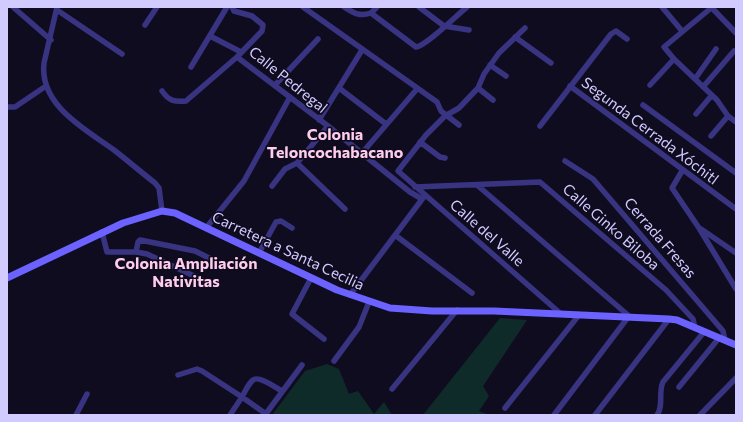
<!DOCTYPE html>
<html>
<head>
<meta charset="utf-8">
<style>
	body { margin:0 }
	#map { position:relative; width:743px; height:422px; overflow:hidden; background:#100c20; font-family:Commissioner,sans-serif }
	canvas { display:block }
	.frame { position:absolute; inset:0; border:8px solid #d2cbff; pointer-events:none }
</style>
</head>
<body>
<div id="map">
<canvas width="743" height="422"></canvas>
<div class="frame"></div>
</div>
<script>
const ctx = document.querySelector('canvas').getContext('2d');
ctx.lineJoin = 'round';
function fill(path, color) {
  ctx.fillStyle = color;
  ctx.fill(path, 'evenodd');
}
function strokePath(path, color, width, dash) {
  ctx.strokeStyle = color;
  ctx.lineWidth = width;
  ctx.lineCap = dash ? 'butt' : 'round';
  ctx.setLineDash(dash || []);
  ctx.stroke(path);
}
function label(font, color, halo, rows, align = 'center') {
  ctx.font = font + ' Commissioner,sans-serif';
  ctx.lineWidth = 3.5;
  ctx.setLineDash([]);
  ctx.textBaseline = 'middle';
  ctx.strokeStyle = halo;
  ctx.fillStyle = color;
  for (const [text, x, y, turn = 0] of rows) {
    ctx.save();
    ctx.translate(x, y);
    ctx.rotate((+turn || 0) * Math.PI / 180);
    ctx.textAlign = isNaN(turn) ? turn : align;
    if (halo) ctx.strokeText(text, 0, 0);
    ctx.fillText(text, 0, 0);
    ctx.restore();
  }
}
fill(new Path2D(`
	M500,318l27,2 -44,66 6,10 -10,15 10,4h-66z
	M327,364l12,5 10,25 9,-3 16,23 10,-12 8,13h-120l33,-44z`), '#0e2b2a');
strokePath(new Path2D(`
	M13,7l38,33
	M57,7l-13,56c-5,42 41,66 70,87 14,11 27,22 41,33l4,5 3,23
	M232,7l2,4 18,5 11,9 -1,6 -25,26 91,69 82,66 12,7
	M303,7l134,95 4,9 18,14
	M344,7c10,6 15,10 27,6l45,34c10,-1 41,-32 51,-40
	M419,7l25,19 25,4
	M662,7l20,24
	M711,7l25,26
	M711,8l-47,39 10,12 43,41 11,16 8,6
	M57,10l65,44
	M371,13l6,-6
	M145,25l12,-18
	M525,28l-26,25 -15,21 -6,14 -19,20 -14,8 -19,19 -28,36 163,143
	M210,36l31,16
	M515,37l36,26
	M490,65l16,11
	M191,67l36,-60
	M695,79l21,-30
	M275,85l43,-46
	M650,85l24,-26
	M570,86l166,123
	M703,87l31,-36
	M339,88l47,36
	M478,88l15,12
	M162,91c7,10 12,11 24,10l51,-44
	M643,105l93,68
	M7,107h8l31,-21
	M696,114l16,-19
	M319,120l43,-70
	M540,126l71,-92 5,-3 11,8
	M711,136l17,-20
	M420,142l20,15 5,1
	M362,153l55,-64
	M565,161l28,18 130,152 2,9
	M297,163l48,46
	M682,171l-10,17 27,40 37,61
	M477,185l152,131 -75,99
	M272,186l13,-17 12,-6 31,-37
	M415,187l125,-5 126,108 27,29 2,9
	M206,228l38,-47 46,-84
	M701,229l35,24
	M102,232l5,20h29l11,2 64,30
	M395,235l77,58
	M136,252l2,-10 2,-2 55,11 16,8
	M259,253l17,-31 5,-1 11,7
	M311,278l-19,36 32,25
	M350,295l73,-97
	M334,361l25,-34 10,-25
	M178,375l19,-6 5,2 40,26c3,-5 6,-13 11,-17 6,-5 23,8 29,11
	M679,387l40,-49
	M392,389l65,-79
	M505,408l74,-93
	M76,415l11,-21
	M230,415l12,-18 24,17
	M265,415l37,-50
	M595,415l74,-96
	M657,415c7,-9 1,-23 6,-33l41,-50
	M700,415l36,-37`), '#393482', 5.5);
strokePath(new Path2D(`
	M7,278l116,-55 39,-12 13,2 162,77 53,18 42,3h62l175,8 8,1 59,25`), '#6b62ff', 7);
label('15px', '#d2cbff', '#100c20', [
	["Calle Pedregal",288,80,39],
	["Segunda Cerrada Xóchitl",650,131,37],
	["Calle Ginko Biloba",611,227,41],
	["Calle del Valle",487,233,41],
	["Cerrada Fresas",660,238,49],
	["Carretera a Santa Cecilia",288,251,25]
]);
label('bold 16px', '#ffcdeb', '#100c20', [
	["Colonia",335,135],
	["Teloncochabacano",335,153],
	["Colonia Ampliación",186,264],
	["Nativitas",186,282]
]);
</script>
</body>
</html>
